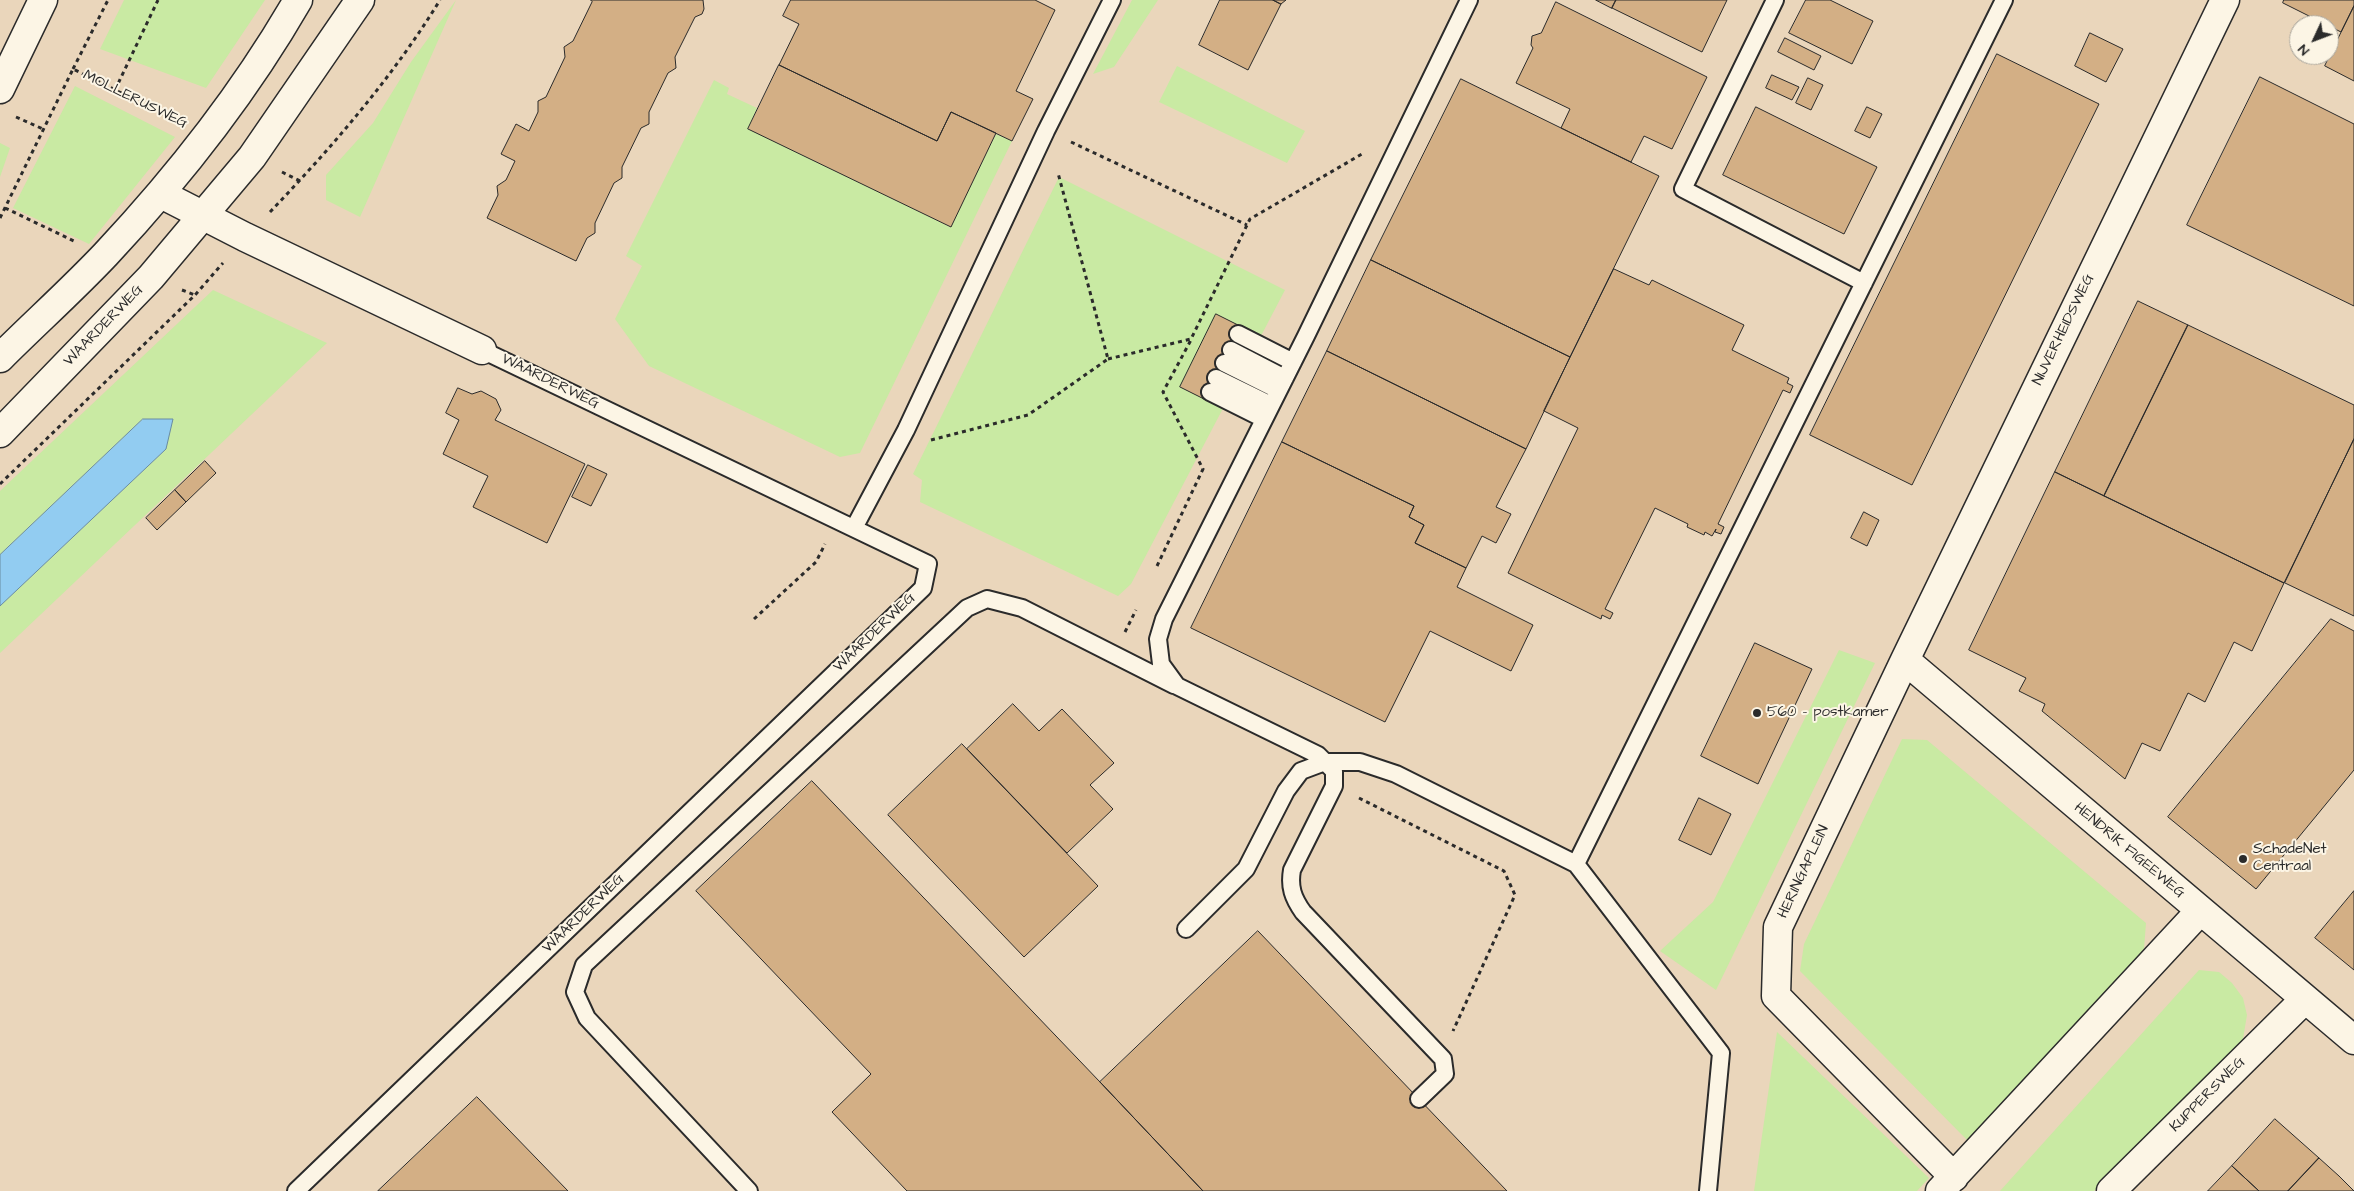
<!DOCTYPE html>
<html>
<head>
<meta charset="utf-8">
<style>
	body { margin:0 }
	#map { position:relative; width:2354px; height:1191px; overflow:hidden; background:#f4e7d2; font-family:"Architects Daughter",sans-serif }
	canvas { display:block }
	.north { position:absolute; left:2289px; top:15px; width:50px; height:50px; box-sizing:border-box; background:#fcf5e5; border:1px solid #a8a49b; border-radius:50%; rotate:227deg; font-size:14px; font-weight:700; line-height:20px; text-align:center; color:#2b2b2b }
	.north::after { content:''; display:block; margin:auto; width:18px; height:22px; background:#2b2b2b; clip-path:polygon(50% 0,100% 100%,50% 72%,0 100%) }
</style>
</head>
<body>
<div id="map">
<canvas width="2354" height="1191"></canvas>
<div class="north">N</div>
</div>
<script>
const ctx = document.querySelector('canvas').getContext('2d');
ctx.lineJoin = 'round';
function fill(path, color) {
  ctx.fillStyle = color;
  ctx.fill(path, 'evenodd');
}
function strokePath(path, color, width, dash) {
  ctx.strokeStyle = color;
  ctx.lineWidth = width;
  ctx.lineCap = dash ? 'butt' : 'round';
  ctx.setLineDash(dash || []);
  ctx.stroke(path);
}
function label(font, color, halo, rows, align = 'center') {
  ctx.font = font + ' "Architects Daughter",sans-serif';
  ctx.lineWidth = 4;
  ctx.setLineDash([]);
  ctx.textBaseline = 'middle';
  ctx.strokeStyle = halo;
  ctx.fillStyle = color;
  for (const [text, x, y, turn = 0] of rows) {
    ctx.save();
    ctx.translate(x, y);
    ctx.rotate((+turn || 0) * Math.PI / 180);
    ctx.textAlign = isNaN(turn) ? turn : align;
    if (halo) ctx.strokeText(text, 0, 0);
    ctx.fillText(text, 0, 0);
    ctx.restore();
  }
}
fill(new Path2D(`
	M0,0h2354v1191h-2354zM2299,25h30v30h-30z`), '#ead6bb');
fill(new Path2D(`
	M124,0h141l-59,88 -106,-39z
	M456,0l-96,217 -34,-17v-25l47,-52 38,-61z
	M1132,0h26l-44,67 -21,7z
	M1177,66l128,65 -18,32 -128,-61z
	M714,80l15,8 -2,6 30,14 -8,20 201,99 46,-93 16,7 -152,312 -20,4 -191,-91 -34,-47 27,-53 -16,-10z
	M75,86l100,51 -86,107 -76,-36z
	M0,143l10,5 -10,29z
	M1059,177l226,113 -154,294 -13,12 -198,-94 2,-22 -9,-6z
	M213,290l114,53 -327,310v-47l166,-157 -23,-30 -143,136v-64z
	M1839,650l36,13 -159,327 -56,-39 53,-49z
	M1902,739l25,1 219,183 -2,26 -83,97 -93,95 -168,-170 4,-27z
	M2199,970l20,2 13,11 11,15 4,17 -4,24 -16,27 -133,125h-94z
	M1777,1032l152,146 -12,13h-163z`), '#c9eaa3');
const water = new Path2D(`
	M143,419h30l-7,30 -166,157v-51z`);
fill(water, '#92ccf1');
strokePath(water, '#698ca2', 1);
const building = new Path2D(`
	M591,0h112l1,9 -2,5 -7,3 -20,40 1,11 -8,5 -19,39v12l-8,4 -19,39v11l-8,5 -19,40v10l-8,5 -11,23 -89,-43 11,-23 -1,-9 9,-6 9,-19 -14,-7 15,-30 13,7 9,-19v-11l8,-4 19,-40 -1,-10 9,-6 19,-39z
	M791,0h244l20,10 -39,81 17,8 -21,42 -61,-29 -14,29 -158,-76 20,-41 -16,-8z
	M1220,0h53l8,4 -33,66 -49,-25z
	M1273,0h13l-5,4z
	M1596,0h20l-4,8z
	M1616,0h111l-25,52 -90,-44z
	M1806,0h24l43,21 -21,43 -63,-31z
	M2284,0h70v6l-13,26 -58,-29z
	M1556,2l151,75 -35,72 -28,-13 -13,26 -70,-34 9,-19 -54,-26 17,-35 -2,-3 1,-9 9,-3z
	M2354,6v75l-29,-15z
	M2090,33l33,16 -17,33 -31,-16z
	M1785,38l36,18 -7,14 -36,-18z
	M1997,54l102,50 -187,381 -102,-50z
	M779,65l158,76 14,-29 45,21 -45,94 -203,-98z
	M1772,75l27,12 -7,13 -26,-12z
	M2260,77l94,47v182l-167,-81z
	M1808,78l15,7 -12,25 -15,-7z
	M1461,79l198,97 -89,181 -199,-97z
	M1756,107l121,60 -33,67 -121,-59z
	M1867,107l15,7 -12,24 -15,-7z
	M1371,260l199,97 -44,92 -199,-98z
	M1614,269l35,16 3,-5 92,45 -12,25 57,28 -2,5 6,3 -3,7 -7,-3 -65,134 6,3 -3,7 -6,-2 1,-3 -4,7 -7,-4 -1,3 -17,-8 1,-3 -33,-16 -50,101 8,4 -3,6 -8,-4 -1,4 -93,-46 70,-145 -34,-17z
	M2138,301l50,24 -84,171 -49,-24z
	M1216,314l26,13 -36,73 -26,-13z
	M2188,325l166,80v34l-70,144 -180,-87z
	M1327,351l199,98 -30,58 15,7 -15,29 -14,-7 -16,32 -51,-25 9,-18 -15,-8 5,-11 -132,-64z
	M458,388l14,6 9,-3 15,8 5,11 -6,10 90,44 -38,79 -74,-36 15,-31 -45,-22 16,-34 -13,-7z
	M2354,439v177l-69,-33z
	M1282,442l132,64 -5,11 15,8 -9,18 51,25 -9,19 76,38 -22,46 -81,-40 -45,91 -194,-94z
	M205,461l11,12 -30,29 -11,-12z
	M588,465l19,9 -16,32 -19,-9z
	M2055,472l229,111 -32,68 -18,-9 -29,60 -17,-9 -28,58 -18,-8 -17,36 -83,-68 3,-7 -26,-13 7,-13 -57,-28z
	M175,490l11,12 -29,28 -11,-12z
	M1864,512l15,8 -12,26 -16,-8z
	M2331,619l23,12v139l-98,119 -88,-72z
	M1755,643l57,26 -54,115 -57,-28z
	M1013,704l26,27 23,-22 52,54 -24,22 23,24 -46,44 -100,-104z
	M962,744l136,142 -74,71 -136,-142z
	M812,781l288,301 103,109h-296l-75,-79 39,-38 -175,-183z
	M1699,798l32,16 -20,41 -32,-15z
	M2354,891v79l-39,-32z
	M1258,931l249,260h-304l-103,-109z
	M477,1097l91,94h-190z
	M2275,1119l44,39 -31,33h-29l-27,-25z
	M2319,1158l20,18 15,15h-66z
	M2232,1166l27,25h-51z`);
fill(building, '#d3af85');
strokePath(building, '#2b2b2b', 1);
const service = new Path2D(`
	M1775,0l-92,189 181,94
	M1238,334l55,28
	M1231,350l54,28
	M1224,363l54,27
	M1216,378l55,27
	M1210,392l54,27
	M854,528l52,-98 140,-299 66,-131
	M1186,929l60,-60 40,-78 15,-20 24,-9h35l36,12 180,90
	M1419,1099l26,-25 -2,-15 -140,-147c-10,-14 -14,-25 -11,-42l42,-84v-15l-16,-16 -141,-69 -16,-22 -3,-25 6,-20 142,-283 163,-336
	M296,1191l627,-603 5,-24 -446,-214
	M749,1191l-162,-173 -12,-26 9,-27 383,-357 20,-9 35,9 152,77
	M1708,1191l13,-138 -145,-189 428,-864`);
const minor = new Path2D(`
	M0,89l43,-89
	M161,194l84,43 237,113
	M1905,660l449,380
	M1954,1177l-178,-181 2,-69 127,-267 320,-660
	M1940,1191l260,-280
	M2111,1191l194,-192`);
const primary = new Path2D(`
	M0,358c35,-35 72,-68 106,-104 73,-78 139,-162 192,-254
	M0,433l151,-156 101,-120 108,-157`);
strokePath(service, '#2b2b2b', 20);
strokePath(minor, '#2b2b2b', 31);
strokePath(primary, '#2b2b2b', 31);
strokePath(new Path2D(`
	M73,69l35,-69
	M115,90l43,-90
	M16,117l27,12
	M1071,142l176,83
	M282,172l18,9
	M5,208l69,33
	M270,212c62,-65 123,-135 170,-212
	M0,218l73,-149 105,52
	M182,290l13,5
	M1108,359l83,-20 59,-120 112,-65
	M931,440l97,-25 80,-56 -50,-186
	M0,484l195,-189 28,-32
	M1157,566l46,-97 -40,-77 28,-52
	M754,619l62,-57 9,-18
	M1125,632l11,-22
	M1359,798l145,73 11,24 -62,136`), '#2b2b2b', 3, [4, 4]);
strokePath(service, '#fcf5e5', 16);
strokePath(minor, '#fcf5e5', 28);
strokePath(primary, '#fcf5e5', 28);
for (const [x, y, r, color] of [
	[1757,713,5,"#2b2b2b"],
	[2243,859,5,"#2b2b2b"]
]) {
  const dot = new Path2D();
  dot.arc(x, y, r, 0, 2 * Math.PI);
  ctx.fillStyle = color;
  ctx.fill(dot);
  strokePath(dot, '#fcf5e5', 2);
}
label('15px', '#2b2b2b', '#fcf5e5', [
	["MOLLERUSWEG",135,100,26],
	["WAARDERWEG",104,326,-46],
	["NIJVERHEIDSWEG",2064,330,-64],
	["WAARDERWEG",550,382,26],
	["WAARDERWEG",875,633,-44],
	["HENDRIK FIGEEWEG",2129,851,40],
	["HERINGAPLEIN",1804,872,-65],
	["WAARDERWEG",584,914,-44],
	["KUPPERSWEG",2208,1095,-45]
]);
label('15px', '#2b2b2b', '#fcf5e5', [
	["560 - postkamer",1767,713],
	["SchadeNet",2253,850],
	["Centraal",2253,867]
], 'left');
</script>
</body>
</html>
